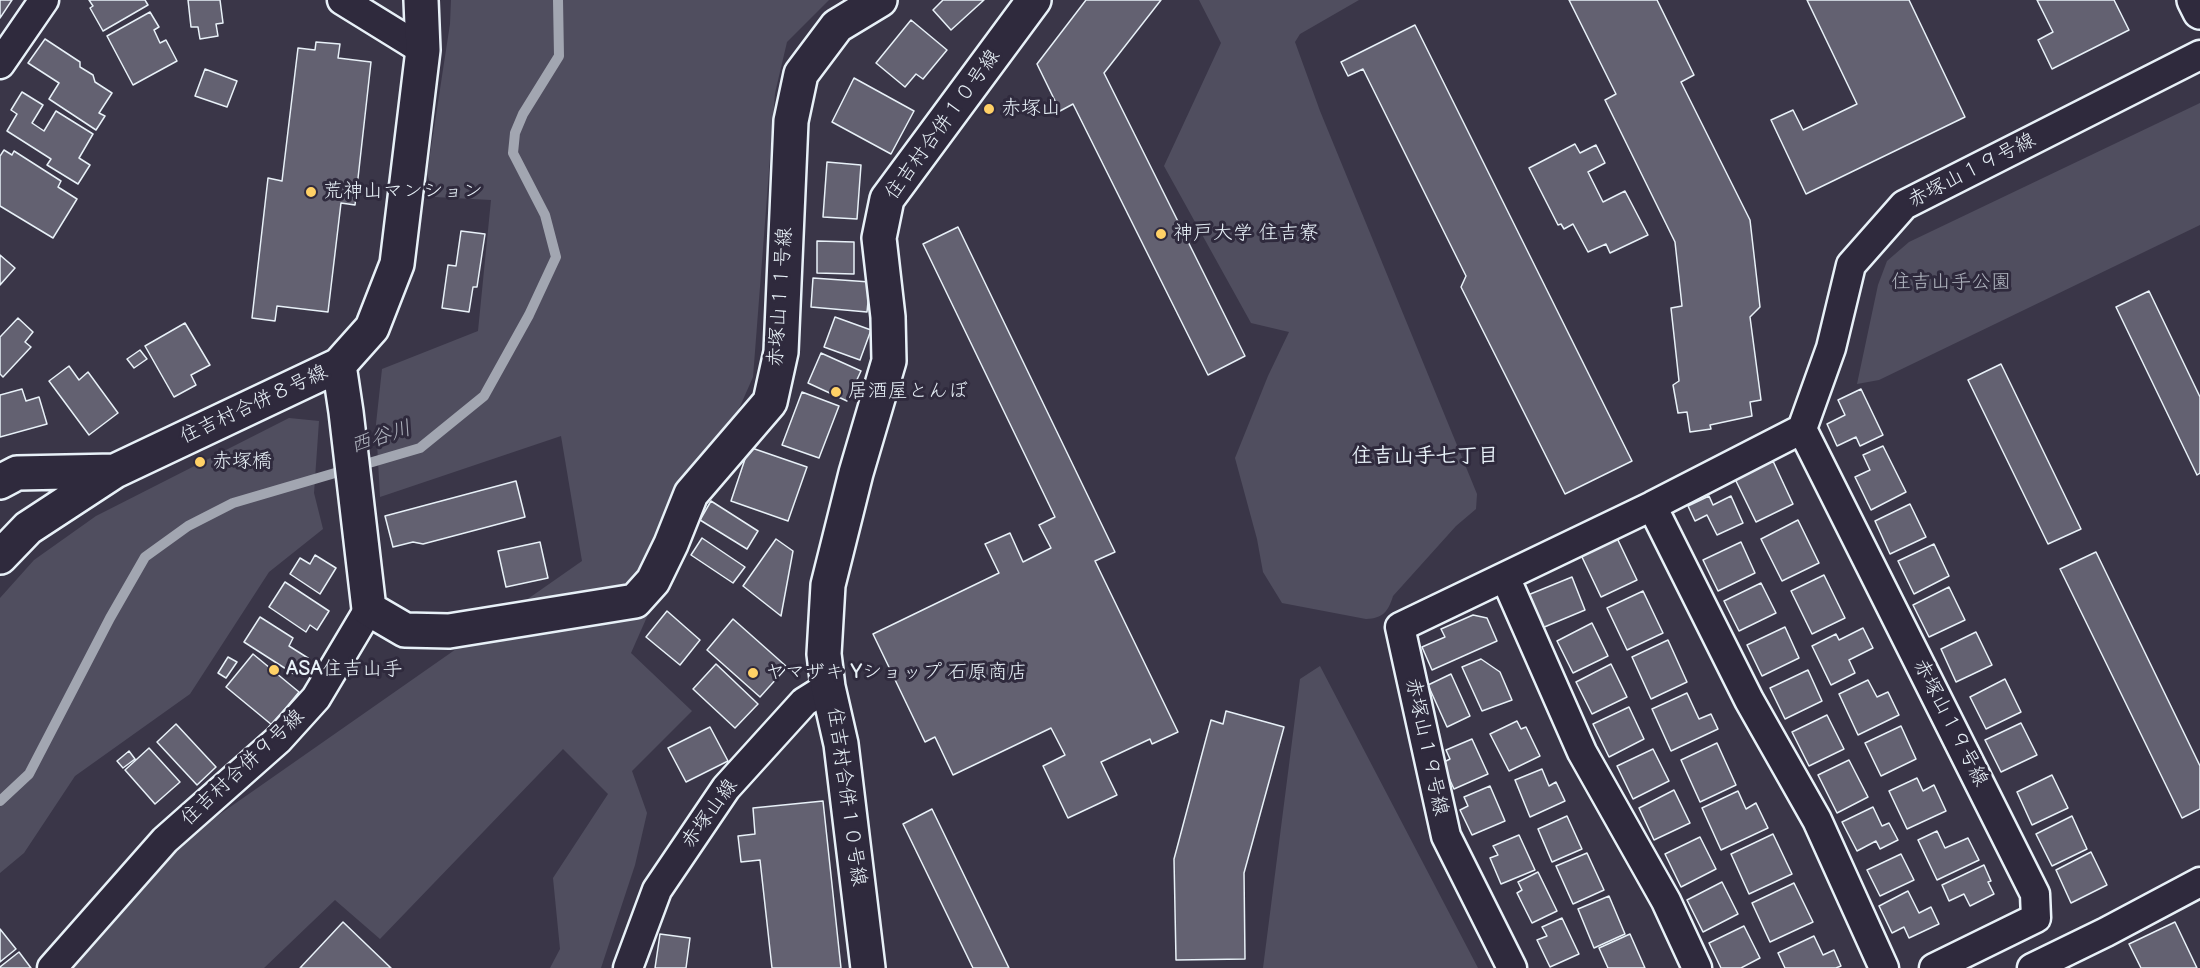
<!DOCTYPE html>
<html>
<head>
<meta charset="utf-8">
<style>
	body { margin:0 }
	canvas { display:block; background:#3a3648 }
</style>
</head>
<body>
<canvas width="2200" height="968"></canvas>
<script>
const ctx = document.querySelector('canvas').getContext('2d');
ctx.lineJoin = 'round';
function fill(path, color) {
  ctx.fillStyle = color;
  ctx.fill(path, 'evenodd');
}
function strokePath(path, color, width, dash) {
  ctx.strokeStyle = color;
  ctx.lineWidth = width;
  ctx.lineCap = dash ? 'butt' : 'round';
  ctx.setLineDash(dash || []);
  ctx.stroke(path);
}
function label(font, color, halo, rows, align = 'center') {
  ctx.font = font + ' "Balsamiq Sans","Klee One",sans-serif';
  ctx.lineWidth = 6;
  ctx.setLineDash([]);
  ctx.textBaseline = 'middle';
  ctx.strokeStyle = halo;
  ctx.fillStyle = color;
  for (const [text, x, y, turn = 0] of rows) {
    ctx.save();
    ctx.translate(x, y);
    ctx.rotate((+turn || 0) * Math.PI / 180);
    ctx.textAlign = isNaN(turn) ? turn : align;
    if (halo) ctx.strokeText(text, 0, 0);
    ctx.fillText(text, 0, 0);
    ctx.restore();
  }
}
fill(new Path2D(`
	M451,0h378l-42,42 -12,51 -22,284 -122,276 61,58 -60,60 15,42 -12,52 -34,103h-51l10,-19 -7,-71 55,-84 -45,-45 -183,190 -45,-39 -71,68h-192l111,-128 399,-279 -21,-125 -181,61 -4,-73 6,-55 96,-38 13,-131 -56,-3 -8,-23 23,-150z
	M1199,0h160l-59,34 -5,8 25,69 157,383 -1,15 -20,17 -63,70c-5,16 -10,22 -27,23l-84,-16 -19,-31 -6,-33 -22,-81 33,-82 21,-44 -38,-9 -87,-157 57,-123z
	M2200,103v122l-321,155 -22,4 21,-99 9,-24 22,-19z
	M289,418l30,3 -5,72 9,36 -54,43 -79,122 -115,82 -51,77 -24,20v-275l34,-38 62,-44z
	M1320,666l158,302h-215l37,-289z`), '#504e5f');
strokePath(new Path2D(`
	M0,801l29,-27 81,-156 35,-61 43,-31 45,-23 187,-55 64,-52 45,-81 27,-58 -11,-42 -32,-62 2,-20 8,-19 36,-58 -1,-56`), '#a2a6b1', 10);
const building = new Path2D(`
	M0,0h12l-12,18z
	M89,0h56l3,5 -45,26 -13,-23 3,-2z
	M188,0h32l3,23 -7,1 2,12 -18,3 -2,-12h-7z
	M943,0h41l-33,30 -18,-20z
	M1086,0h75l-57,73 141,283 -37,19 -135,-271 -13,7 -23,-47z
	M1569,0h88l37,75 -13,7 69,138 10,87 -10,10 11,83 -11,2 2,14 -42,9 1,4 -21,3 -3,-20 -9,1 -5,-28 6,-4 -8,-73 11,-2 -7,-64 -70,-142 11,-6z
	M1807,0h102l56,117 -159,77 -35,-74 22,-10 10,20 54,-26z
	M2037,0h77l15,30 -77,39 -14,-29 15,-8z
	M150,12l9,15 -5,3 6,13 6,-3 11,21 -44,24 -26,-49z
	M911,20l36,30 -24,29 -7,-5 -11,13 -29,-24z
	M1415,25l217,436 -67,33 -104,-207 5,-11 -103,-207 -15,7 -7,-14z
	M45,39l35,23v5l13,8 2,7 17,11 -13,20 6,3 -9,14 -47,-31 10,-16 -31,-20z
	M316,42l24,2 -2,14 33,4 -16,143 -14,-2 -13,109 -51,-6 -2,15 -23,-3 16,-140 14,3 16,-133 17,2z
	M205,69l32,12 -10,26 -32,-11z
	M854,78l60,33 -23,43 -59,-32z
	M22,92l21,13 -11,18 12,8 12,-20 37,23 -14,24 11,7 -12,19 -31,-19 4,-6 -44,-28 10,-17 -6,-4z
	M1575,144l5,9 16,-8 9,18 -17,9 15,30 22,-11 23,44 -38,18 -4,-9 -18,8 -15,-28 -9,5 -3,-5 -3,1 -29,-57z
	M4,150l8,5 2,-4 47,30 -3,6 19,12 -24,39 -53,-32v-50z
	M827,162l34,3 -4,54 -34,-2z
	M958,227l157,325 -20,9 83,171 -26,12 -2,-5 -49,23 16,33 -49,23 -25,-52 22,-11 -14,-27 -98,47 -18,-38 -10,5 -52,-108 126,-61 -14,-29 25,-11 13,29 28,-14 -12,-23 16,-8 -132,-273z
	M461,231l24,3 -8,53h-4l-4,25 -27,-4 6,-43 8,1z
	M817,241l37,1v32l-37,-1z
	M0,255l15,13 -15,17z
	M813,278l57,4 -3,30 -56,-5z
	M2149,291l51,106v76l-3,2 -81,-168z
	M835,317l36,13 -11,30 -36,-13z
	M18,318l15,14 -8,10 6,5 -28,30 -3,-3v-37z
	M185,323l25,42 -19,10 5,10 -22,12 -29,-51z
	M140,350l7,9 -13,9 -7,-9z
	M821,353l40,18 -14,30 -39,-18z
	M2001,364l80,165 -33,15 -80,-164z
	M69,366l10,14 9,-8 30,41 -29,22 -40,-54z
	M22,389l4,12 13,-4 8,27 -47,13v-42z
	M1861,389l22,46 -23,11 -4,-9 -19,9 -10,-22 18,-9 -7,-15z
	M802,392l37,14 -20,52 -37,-13z
	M1883,446l23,46 -35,18 -16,-33 15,-7 -7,-15z
	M749,447l58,20 -19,54 -57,-20z
	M1773,461l20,43 -37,18 -21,-43z
	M516,481l9,36 -102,27 -10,-2 -20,5 -8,-31z
	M1709,496l4,9 18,-9 12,27 -26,12 -10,-20 -12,6 -7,-15z
	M711,501l47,30 -11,18 -47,-29z
	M1910,504l16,33 -36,17 -15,-33z
	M1798,520l21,43 -37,18 -21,-42z
	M702,538l43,29 -12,16 -42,-28z
	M1617,538l20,42 -36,17 -20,-42z
	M776,539l17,12 -12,65 -38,-30z
	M540,542l8,36 -42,9 -8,-36z
	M1741,542l14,31 -37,18 -15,-31z
	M1934,544l15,32 -35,18 -16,-33z
	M2096,552l104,214v43l-18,9 -122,-249z
	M315,555l21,13 -16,26 -30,-20 10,-16 10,6z
	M1824,575l21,43 -33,16 -21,-43z
	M1572,577l13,33 -43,18 -14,-33z
	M285,582l44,29 -12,19 -7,-5 -4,7 -37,-25z
	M1761,583l15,30 -37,18 -15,-30z
	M1949,587l16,33 -36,17 -16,-32z
	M1643,591l20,42 -36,17 -20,-42z
	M667,611l33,29 -20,25 -34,-28z
	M1473,615l14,3 10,23 -65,29 -10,-23 23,-10 -4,-8z
	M260,617l33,21 -4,8 19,12 -11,18 -53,-34z
	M733,619l54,48 -27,30 -53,-47z
	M1592,623l16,33 -35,17 -16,-32z
	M1785,627l14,31 -37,18 -15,-31z
	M1863,628l10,20 -24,12 6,13 -24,12 -19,-39 24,-12 3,6z
	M1976,632l16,33 -36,17 -15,-33z
	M1668,640l19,42 -36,17 -19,-42z
	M253,654l46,38 -27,33 -46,-38z
	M228,657l9,5 -11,16 -8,-5z
	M1481,659l19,13 12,28 -30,11 -20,-44z
	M716,664l42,40 -23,24 -42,-39z
	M1611,664l16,33 -35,17 -16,-32z
	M1808,670l14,31 -37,18 -15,-31z
	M1451,674l19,42 -23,11 -19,-42z
	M2005,679l16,33 -35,17 -16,-32z
	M1868,680l9,17 11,-5 11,23 -41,20 -19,-41z
	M1687,693l12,26 12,-5 7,15 -47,22 -19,-42z
	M1629,707l15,32 -35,18 -16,-33z
	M1226,711l58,16 -40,146 1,86 -69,1 -2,-101 37,-139 12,4z
	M1827,715l17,34 -35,17 -17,-34z
	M1517,721l4,8 5,-2 14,29 -31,15 -19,-37z
	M2021,723l16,32 -36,17 -16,-32z
	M176,724l40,43 -19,18 -40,-43z
	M1901,726l15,33 -35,17 -16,-33z
	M710,727l18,34 -42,21 -18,-34z
	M1472,739l16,35 -34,15 -12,-26 8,-4 -4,-9z
	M1717,743l19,42 -36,17 -19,-42z
	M149,748l31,34 -25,22 -30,-34z
	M1653,749l16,32 -36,18 -16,-33z
	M129,751l6,8 -12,9 -6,-7z
	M1849,760l19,37 -31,16 -19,-38z
	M1542,769l7,17 7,-4 9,19 -35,16 -15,-37z
	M2052,775l16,33 -36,17 -15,-33z
	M1917,778l6,13 11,-6 12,26 -39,18 -18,-38z
	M1490,786l15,35 -33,14 -12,-25 8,-4 -4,-9z
	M1674,790l16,33 -36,17 -15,-32z
	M1738,791l8,18 10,-6 12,25 -47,22 -19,-42z
	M823,801l18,167h-69l-12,-108 -19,2 -3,-26 17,-2 -2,-26z
	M1873,807l9,19 7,-3 9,17 -18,9 -4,-8 -19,10 -15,-29z
	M932,809l77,159h-36l-70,-144z
	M1567,816l15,33 -30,13 -14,-33z
	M2072,816l15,33 -35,17 -16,-32z
	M1937,831l8,17 23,-10 11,22 -42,20 -19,-40z
	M1773,834l19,40 -43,20 -18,-40z
	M1519,835l16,35 -34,14 -11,-26 8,-3 -5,-9z
	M1700,837l16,32 -35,18 -16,-33z
	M2091,852l16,33 -36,18 -15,-33z
	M1587,853l17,37 -31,14 -17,-38z
	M1901,854l13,26 -34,16 -13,-26z
	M1984,865l7,16 -3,1 6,12 -24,12 -6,-12 -15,7 -7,-16z
	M1538,872l19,39 -25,12 -15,-30 5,-3 -4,-8z
	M1722,882l16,32 -35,18 -16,-32z
	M1794,883l19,39 -43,20 -18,-39z
	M1908,891l11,22 12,-6 8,17 -30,14 -5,-11 -12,6 -13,-27z
	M1609,896l16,38 -31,14 -16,-39z
	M1562,918l17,36 -29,13 -13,-27 10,-4 -5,-9z
	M343,922l48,46h-91z
	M2175,922l22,46h-56l-12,-24z
	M1744,926l16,32 -19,10h-20l-12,-25z
	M0,929l16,20 -16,13z
	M660,934l30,4 -4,30h-31z
	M1630,934l15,34h-37l-9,-20z
	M1814,936l9,19 11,-5 7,16 -5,2h-51l-7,-15z
	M19,952l12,16h-31v-1z`);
fill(building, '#636171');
strokePath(building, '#e8f1f8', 1.5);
const minor = new Path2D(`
	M342,0l81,50
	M0,64l44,-64
	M1802,429l233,465 1,24 -102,50
	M1652,506l97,194 68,120 67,148
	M1505,577l77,175 84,149 31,67
	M52,968l113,-128 113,-100 38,-42 53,-89
	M628,968l29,-78 69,-102 78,-86 24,-15
	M1512,968l-66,-132 -46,-209 252,-121 150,-77 29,-81 20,-83 53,-60 296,-150
	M2032,968l74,-36 94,-50`);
const tertiary = new Path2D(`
	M2194,0l6,12
	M339,365l7,47 23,197 36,21 44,1 186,-30 18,-20 18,-37 20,-50 79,-92 11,-50 10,-231 10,-47 36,-48 43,-26
	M0,482l17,-9 98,-2
	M0,557l28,-29 87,-57 224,-106 33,-37 25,-64 26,-214 -2,-50
	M868,968l-27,-224 -13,-57 -4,-33 4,-69 28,-112 33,-112 -1,-44 -9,-79 8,-39 147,-199`);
strokePath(minor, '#e8f1f8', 33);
strokePath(tertiary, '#e8f1f8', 38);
strokePath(minor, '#2f2a3d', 28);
strokePath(tertiary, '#2f2a3d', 33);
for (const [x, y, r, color] of [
	[989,109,6,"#ffd166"],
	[311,192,6,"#ffd166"],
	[1161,234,6,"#ffd166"],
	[836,392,6,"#ffd166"],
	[200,462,6,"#ffd166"],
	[274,670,6,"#ffd166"],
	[753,673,6,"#ffd166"]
]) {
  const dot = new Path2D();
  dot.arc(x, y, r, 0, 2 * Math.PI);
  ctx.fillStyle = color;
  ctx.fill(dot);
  strokePath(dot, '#2f2a3d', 2);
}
label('20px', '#e8f1f8', '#2f2a3d', [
	["赤塚山",1001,109],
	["荒神山マンション",323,192],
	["神戸大学 住吉寮",1173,234],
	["居酒屋とんぼ",848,392],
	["赤塚橋",212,462],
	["ASA住吉山手",286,670],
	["ヤマザキ Yショップ 石原商店",765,673]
], 'left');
label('20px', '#e8f1f8', '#2f2a3d', [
	["住吉村合併１０号線",943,125,-54],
	["赤塚山１９号線",1972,171,-27],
	["赤塚山１１号線",781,297,-86],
	["住吉村合併８号線",254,405,-25],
	["赤塚山１９号線",1950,723,63],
	["赤塚山１９号線",1426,747,78],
	["住吉村合併９号線",243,768,-43],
	["住吉村合併１０号線",846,797,82],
	["赤塚山線",710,814,-54]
]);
label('20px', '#b3b8c2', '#2f2a3d', [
	["住吉山手公園",1951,283]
]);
label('italic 21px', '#aeb2bd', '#2f2a3d', [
	["西谷川",381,438,-18]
]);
label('bold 21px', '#e8f1f8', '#2f2a3d', [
	["住吉山手七丁目",1425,457]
]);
</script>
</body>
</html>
